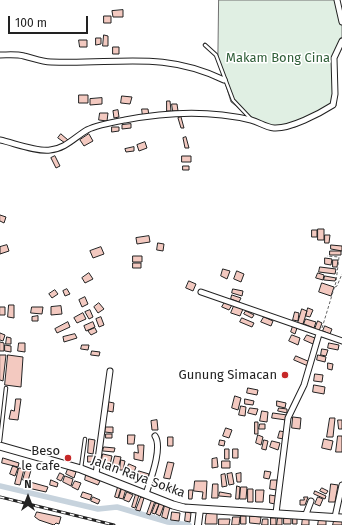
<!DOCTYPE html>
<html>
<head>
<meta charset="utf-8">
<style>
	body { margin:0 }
	#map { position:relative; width:342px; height:525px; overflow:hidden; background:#fff; font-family:"Fira Sans",sans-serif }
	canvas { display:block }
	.north { position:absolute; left:8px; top:477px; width:40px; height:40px; -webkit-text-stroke:3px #fff; paint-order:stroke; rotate:0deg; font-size:11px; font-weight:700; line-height:16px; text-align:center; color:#222 }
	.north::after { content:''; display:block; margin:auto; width:14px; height:18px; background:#222; clip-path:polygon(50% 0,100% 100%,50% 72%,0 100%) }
	.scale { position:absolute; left:8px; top:16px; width:80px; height:18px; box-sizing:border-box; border:2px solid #222; border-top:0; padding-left:5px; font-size:12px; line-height:14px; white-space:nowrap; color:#222; -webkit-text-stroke:3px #fff; paint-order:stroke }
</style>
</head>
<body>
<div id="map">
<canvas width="342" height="525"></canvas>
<div class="north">N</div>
<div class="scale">100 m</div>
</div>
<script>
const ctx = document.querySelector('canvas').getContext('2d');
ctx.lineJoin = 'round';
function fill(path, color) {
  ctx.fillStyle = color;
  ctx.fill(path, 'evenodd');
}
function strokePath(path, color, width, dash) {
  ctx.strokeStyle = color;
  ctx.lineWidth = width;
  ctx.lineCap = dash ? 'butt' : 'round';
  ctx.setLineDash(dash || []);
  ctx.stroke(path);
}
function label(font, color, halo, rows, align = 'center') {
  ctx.font = font + ' "Fira Sans",sans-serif';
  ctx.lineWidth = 3;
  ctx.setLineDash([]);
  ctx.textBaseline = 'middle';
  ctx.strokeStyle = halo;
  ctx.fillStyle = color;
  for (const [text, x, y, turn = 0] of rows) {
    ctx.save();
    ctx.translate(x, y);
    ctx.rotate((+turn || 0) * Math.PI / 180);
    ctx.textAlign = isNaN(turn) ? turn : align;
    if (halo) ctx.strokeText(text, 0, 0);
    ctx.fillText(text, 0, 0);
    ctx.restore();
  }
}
const green = new Path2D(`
	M219,0h119l4,15v29l-7,14 1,48 -41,21 -30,1 -34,-26 -13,-43z`);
fill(green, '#e0efe3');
strokePath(green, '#6f6f6f', 1);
strokePath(new Path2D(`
	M0,486l98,23 19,-2 51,15 21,3`), '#c7d3dd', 5.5);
const building = new Path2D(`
	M123,10v7h-10l-1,-6z
	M104,16h7v7h-7z
	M104,35l4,1v10h-5z
	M96,38h5v6l-5,1z
	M79,40h8v7h-7z
	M113,47h6v7h-6z
	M79,95h9v8h-9z
	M122,96l10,1 -2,7 -9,-1z
	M102,98v6l-12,1v-6z
	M167,101h3l1,10h-4z
	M172,104h5l1,7h-5z
	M142,109h6l1,7 -6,1z
	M118,110l1,7 -5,1 -1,-7z
	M100,113h8l-1,8 -8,-1z
	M181,117l3,11h-3l-3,-10z
	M131,124v4l-9,1v-4z
	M112,127h7v4l-7,1z
	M61,134l7,6 -3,3 -7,-5z
	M89,134l4,7 -9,5 -4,-6z
	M186,137l3,11h-4l-2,-10z
	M145,142l2,6 -8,3 -2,-6z
	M134,147v4l-8,1 -1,-3z
	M55,156l5,10 -4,2 -5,-10z
	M182,156h9v6h-9z
	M183,166h6v4h-6z
	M0,215l6,2 -2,6 -4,-2z
	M318,229h6v11h-6z
	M312,230h5v7h-5z
	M325,235h5l-1,8h-4z
	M149,236l1,6 -13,2 -1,-6z
	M158,243l6,1 -1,7 -6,-1z
	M7,245l2,6 -9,3v-7z
	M331,245l11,1v5l-11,-2z
	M101,247l3,7 -11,4 -3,-7z
	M330,251h11v4h-11z
	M133,256h9v6h-9z
	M325,258l7,1 -1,6 -6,-1z
	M333,260h5l-1,7h-4z
	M133,263h8v5h-8z
	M320,267l16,2 -1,5 -16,-2z
	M223,269l7,2 -3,8 -6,-3z
	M237,271l7,3 -3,8 -7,-3z
	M89,273l4,6 -8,4 -3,-5z
	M318,273l6,2 -1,5 -7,-2z
	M325,276l11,2 -1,3 -11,-1z
	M189,281l7,3 -3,7 -7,-3z
	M322,283l12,4 -3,9 -12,-4z
	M67,289l3,5 -5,2 -2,-5z
	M233,289l10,2 -1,5 -10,-3z
	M55,290l3,4 -6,4 -3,-4z
	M232,295l9,3 -2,4 -8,-3z
	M85,297l3,7 -6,3 -3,-7z
	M225,302l7,3 -3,5 -7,-3z
	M99,303l5,6 -6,4 -4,-6z
	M9,305h5v13l-6,-1z
	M61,306l1,8 -11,1v-8z
	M234,306l9,3 -3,7 -9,-3z
	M0,307h5v8h-5z
	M32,307h11l-1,7 -11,-1z
	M308,308l5,2 -3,7 -4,-1z
	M302,309l5,2 -4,13 -5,-1z
	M90,310l3,7 -4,2 -4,-7z
	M246,311l8,4 -2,3 -8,-4z
	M295,312l4,1 -1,8 -5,-1z
	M83,313l3,6 -9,4 -3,-5z
	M38,316v5h-6v-4z
	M101,317l3,8 -5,2 -3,-8z
	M264,317l9,4 -2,5 -10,-4z
	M242,318l12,5 -2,4 -12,-5z
	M306,319l10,3 -2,6 -10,-4z
	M318,321l4,2 -3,8 -4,-2z
	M68,322l2,5 -13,6 -2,-4z
	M93,322l2,5 -9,4 -2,-5z
	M293,326l4,2 -2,6 -4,-2z
	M325,326l7,3 -2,5 -7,-3z
	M95,328l2,4 -6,3 -3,-4z
	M0,333l5,2 -2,6 -3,-1z
	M75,334l2,4 -13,4 -1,-5z
	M292,335l8,3 -2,7 -9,-4z
	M307,335l8,3 -2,6 -9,-4z
	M7,337l4,1v6h-5z
	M0,342l4,1v8h-4z
	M19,343h6v9l-7,-1z
	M329,343l10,2 -1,5 -10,-2z
	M5,345l6,1v6l-6,-1z
	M82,345h7l-1,5 -7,-1z
	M322,349l6,1 -2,6 -5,-1z
	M92,351l8,1 -1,4 -8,-1z
	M0,355h6l-3,26 -3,-1z
	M8,355l15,2 -2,30 -16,-2z
	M318,355l8,2 -1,5 -8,-2z
	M296,356l14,6 -2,4 -14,-6z
	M328,363l5,1 -1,6 -4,-1z
	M315,374l8,1 -1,7 -8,-1z
	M314,385l11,2 -1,7 -11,-2z
	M248,388l10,2 -1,5 -10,-2z
	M235,396l6,2 -3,12 -6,-2z
	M16,399h5l-3,21 -9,-1 2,-9 3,1z
	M245,399l9,2 -1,4 -8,-1z
	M277,401l9,2 -1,5 -8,-2z
	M109,402l5,1 -1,9 -5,-1z
	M241,406l5,1 -1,9 -6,-1z
	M250,408l8,1 -2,6 -8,-2z
	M279,408l8,1v4l-9,-2z
	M262,411l6,1 -1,10 -7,-1z
	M273,413l14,2 -1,5 -14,-2z
	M293,417l8,1 -1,11 -8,-1z
	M330,418h5l-2,19h-6z
	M157,420l1,10h-6l-1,-9z
	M338,420h4v9h-3z
	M255,422h3v12h-3z
	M260,424h5v5h-6z
	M106,427h7v6l-8,-1z
	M226,428l6,2 -3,8 -6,-2z
	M280,431l5,1 -1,7 -6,-1z
	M106,434h6v4h-6z
	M128,435h7l-1,9h-6z
	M258,435l5,2 -2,8 -5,-2z
	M338,436h4v16h-6z
	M168,437h5v9h-5z
	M89,439l6,1 -2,14 -5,-1z
	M324,439l9,2 -2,9 -9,-2z
	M220,440l5,1 -1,5 -5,-1z
	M264,440l4,1 -2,9 -4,-1z
	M272,441l8,2 -2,7 -8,-3z
	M138,445h6l-1,16 -9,-2v-7l4,1z
	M104,447l11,1 -1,4 -11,-1z
	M225,449h4v10h-4z
	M233,449h5v9h-5z
	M103,454l9,2 -2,9 -9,-2z
	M88,456h6v6h-6z
	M115,456l6,1 -3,12 -6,-1z
	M3,458l16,5 -1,4 -16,-4z
	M217,458l1,9 -6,1v-9z
	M121,460l4,1 -2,9h-3z
	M222,461h8v7h-8z
	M168,462l6,1 -4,16 -6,-1z
	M129,464l7,3 -2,5 -7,-3z
	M13,466l5,2 -3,8 -5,-2z
	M19,468l5,1 -4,16 -5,-1z
	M26,469l5,1 -3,11 -5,-1z
	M68,469l8,3 -2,6 -8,-4z
	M139,471l10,3 -2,4 -10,-3z
	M265,471l6,1 -2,7 -5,-1z
	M60,473l4,2 -3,6 -4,-2z
	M232,473l2,11 -5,1 -2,-11z
	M241,473v9h-4l-1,-8z
	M225,474l2,12 -5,1 -1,-12z
	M86,475l14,6 -2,4 -13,-5z
	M65,476l8,3 -2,7 -8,-4z
	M51,480l7,3 -1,4 -7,-2z
	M271,480h6v10l-7,-1z
	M75,481l6,2 -3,7 -6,-3z
	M154,481l4,2 -2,5 -4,-2z
	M195,481h12l-1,18h-4l1,-7 -9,-1z
	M30,482l18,5 -2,5 -18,-4z
	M161,483l7,3 -2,5 -7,-3z
	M169,484l4,2 -2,6 -4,-1z
	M213,484h5v14h-6z
	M331,484l7,1 -3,17h-6z
	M237,486l3,1 -1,12h-3z
	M118,487l3,1 -3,10 -3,-1z
	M241,487h6l-1,12h-6z
	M122,488l4,1 -3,10 -4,-1z
	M322,488l6,3 -2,3 -6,-3z
	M248,489h5v13h-5z
	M189,490h4l-1,9h-3z
	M256,490h8l-1,12h-7z
	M315,491l11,5 -1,3 -11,-5z
	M83,492l9,3 -2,5 -9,-3z
	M127,492l6,3 -4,7 -5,-2z
	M220,492l11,2v3l-12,-1z
	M136,494l3,1 -4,13 -3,-1z
	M270,495l6,1 -1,8 -5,-1z
	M93,497l7,3 -2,4 -7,-3z
	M141,497l3,1 -4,13 -4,-1z
	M304,497h4l-3,8h-5v-5h4z
	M318,497l5,2 -3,7 -5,-2z
	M152,500l3,1 -5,14 -3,-1z
	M156,503l3,1 -4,10 -3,-1z
	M160,503l4,2 -4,11 -4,-2z
	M165,505l5,2 -3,12 -5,-2z
	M211,511l6,1v12h-12l1,-9z
	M37,512l24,5 -2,7 -3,-1 -2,2 -15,-5 -4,-3z
	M172,512l8,1 -1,8 -8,-1z
	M186,512l5,1 -1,9 -5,-1z
	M241,516h5v8h-5z
	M250,516l11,1 -1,7 -10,-1z
	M233,517h7l-1,8h-7z
	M303,517h6v8h-7z
	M271,518h5v7h-5z
	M278,518h4v7h-5z
	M284,518h7v6h-7z
	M293,518h4v6h-4z
	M219,519h11l-1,6h-10z
	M263,519h5v6h-6z
	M319,519h7v6h-8z
	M334,521h8v4h-9z`);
fill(building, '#f3c9c0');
strokePath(building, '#222', 1);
const service = new Path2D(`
	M205,45l11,10 17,45 18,19
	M0,441l6,-53
	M81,468l4,-29`);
const minor = new Path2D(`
	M337,0l5,22
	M0,55c8,0 16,-1 24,1 9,2 17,6 27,6 65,3 111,-12 173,18
	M0,140c14,3 37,12 50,10 15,-1 25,-13 37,-20 10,-5 27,-8 38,-10 41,-8 85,-10 126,0 8,2 14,7 23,8 16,1 45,-14 59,-23l2,-11 -1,-36 8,-17
	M201,292l141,49
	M96,474l14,-103
	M146,494c4,-13 17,-46 9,-58
	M276,513l12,-95 16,-33 15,-51
	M306,514l5,-13
	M335,517l7,-32`);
const tertiary = new Path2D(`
	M198,525l2,-16`);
const secondary = new Path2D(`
	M0,446l81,23 92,36 11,3 158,10`);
strokePath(service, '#222', 4.5);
strokePath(minor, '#222', 7);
strokePath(tertiary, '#222', 8);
strokePath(secondary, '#222', 9);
strokePath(new Path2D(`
	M335,287l2,-1 5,-12
	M322,328l14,-46 3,-25 -12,-1`), '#646464', 1, [3, 2]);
strokePath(service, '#fff', 2.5);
strokePath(minor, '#fff', 5);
strokePath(tertiary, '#fff', 6);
strokePath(secondary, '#fff', 7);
const rail = new Path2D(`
	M0,497l114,28`);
strokePath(rail, '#222', 3);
strokePath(rail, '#fff', 1.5, [4.5]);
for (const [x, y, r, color] of [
	[285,375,4,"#c62828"],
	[68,458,4,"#c62828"]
]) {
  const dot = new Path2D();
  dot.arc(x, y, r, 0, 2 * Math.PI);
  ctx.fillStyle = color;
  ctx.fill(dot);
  strokePath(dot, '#fff', 1.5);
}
label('13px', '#2f5e38', '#fff', [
	["Makam Bong Cina",278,58]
]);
label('13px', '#222', '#fff', [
	["Gunung Simacan",277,375],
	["Beso",60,451],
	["le cafe",60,466]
], 'right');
label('13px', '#222', '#fff', [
	["Jalan Raya Sokka",138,477,20]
]);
</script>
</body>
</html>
